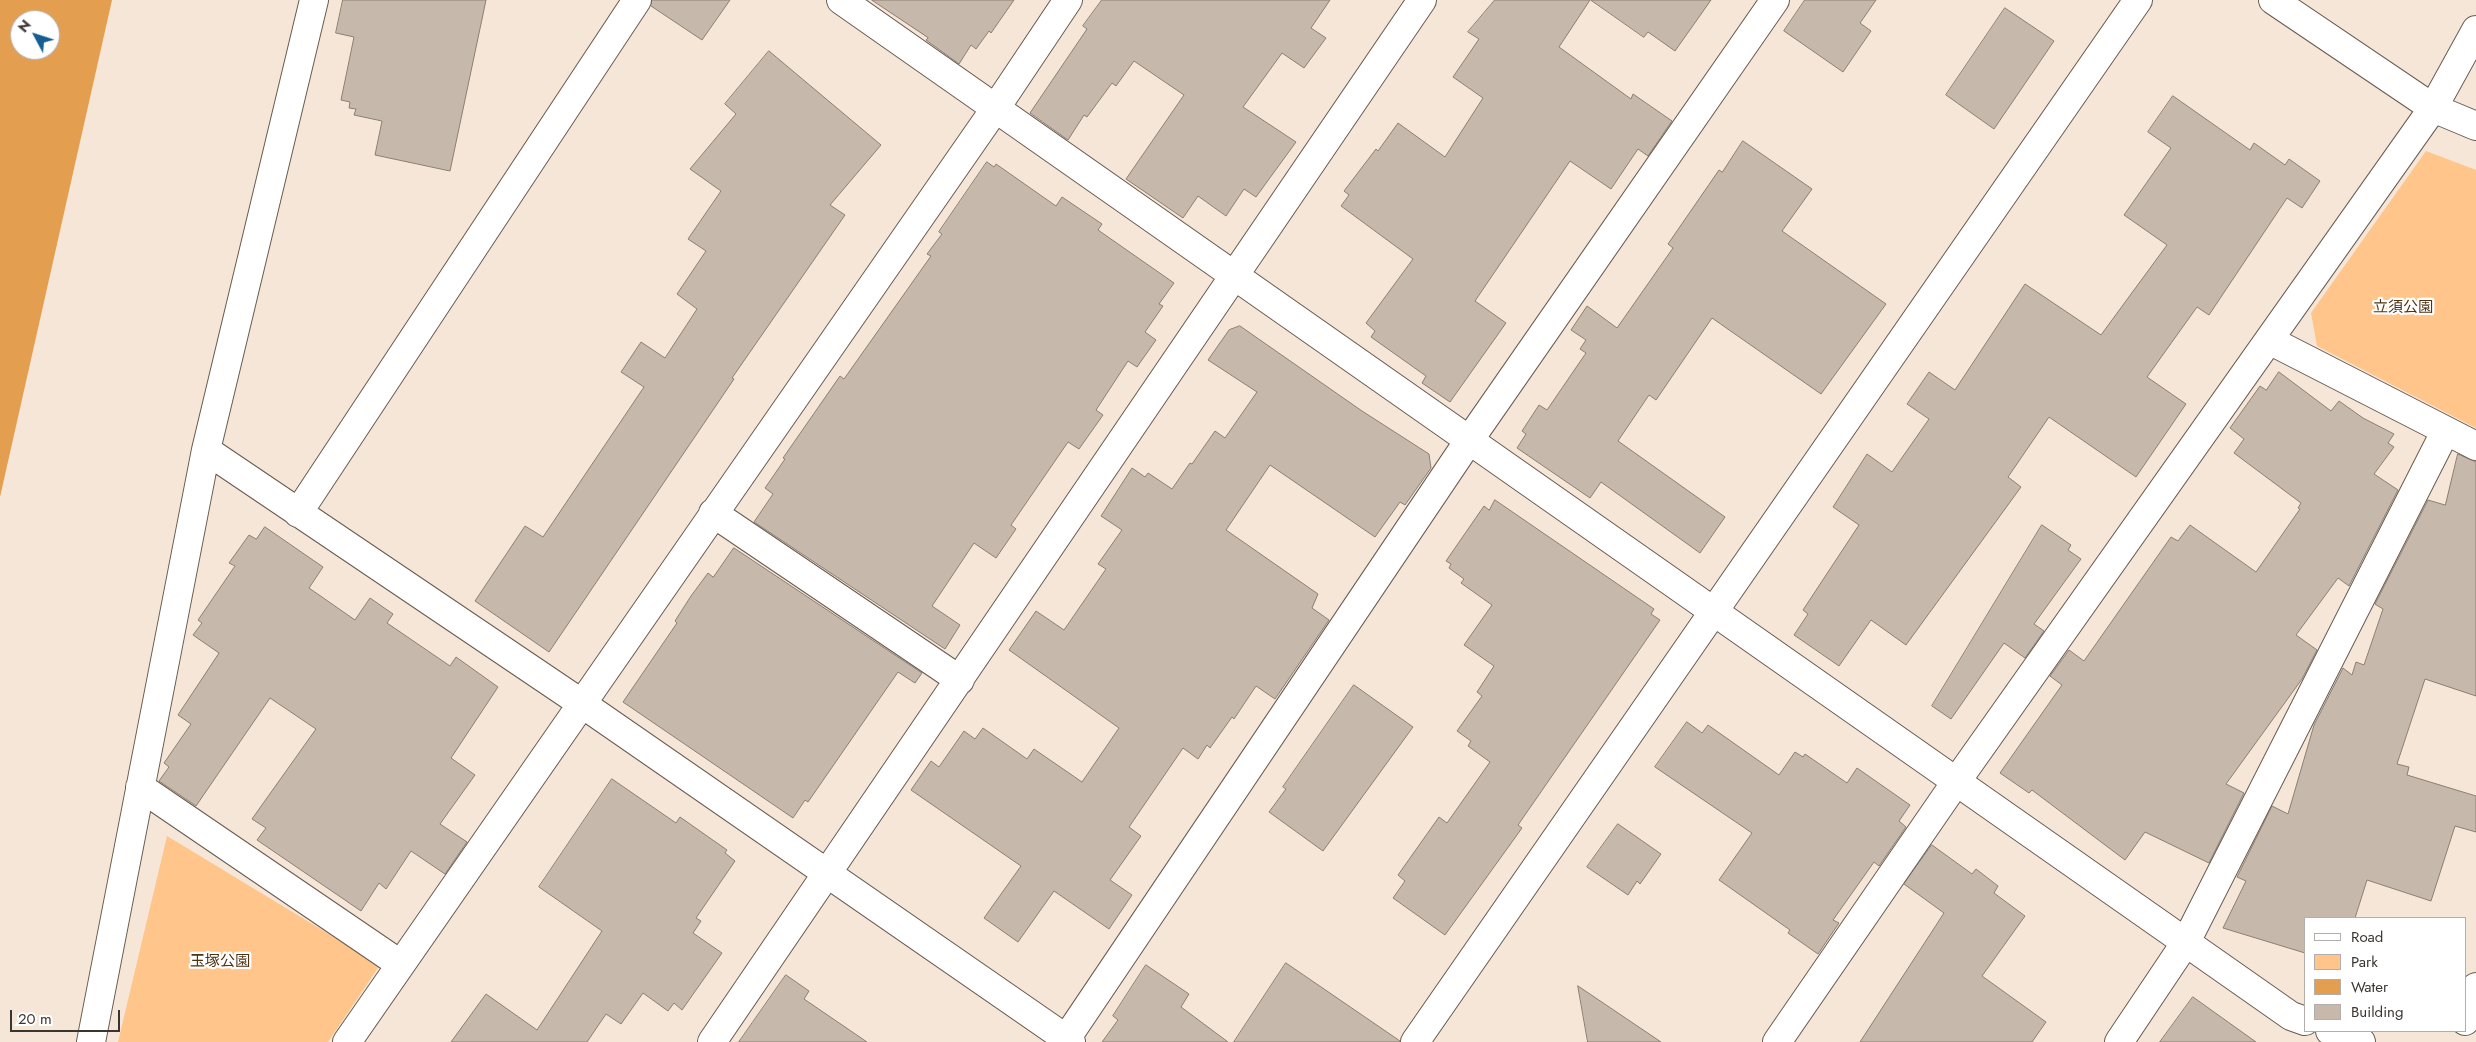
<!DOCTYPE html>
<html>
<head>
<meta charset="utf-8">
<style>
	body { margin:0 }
	#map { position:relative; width:2476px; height:1042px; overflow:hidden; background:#f5e6d8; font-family:Jost,sans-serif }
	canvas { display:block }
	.legend { position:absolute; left:2304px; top:917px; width:162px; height:115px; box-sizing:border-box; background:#fff; border:1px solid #b1aeac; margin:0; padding:6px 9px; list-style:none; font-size:15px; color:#3b3530 }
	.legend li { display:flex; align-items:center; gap:10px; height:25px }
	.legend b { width:25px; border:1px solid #b1aeac }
	.north { position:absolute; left:10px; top:10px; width:50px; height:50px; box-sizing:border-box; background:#fff; border:1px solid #b1aeac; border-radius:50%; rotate:310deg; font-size:14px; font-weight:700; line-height:20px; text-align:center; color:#3b3530 }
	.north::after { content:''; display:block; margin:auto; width:18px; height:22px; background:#165d91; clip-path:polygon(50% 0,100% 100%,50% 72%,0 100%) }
	.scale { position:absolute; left:10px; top:1010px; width:110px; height:22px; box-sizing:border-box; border:2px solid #3b3530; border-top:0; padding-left:6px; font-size:15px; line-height:18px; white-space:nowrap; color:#3b3530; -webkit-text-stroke:4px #fff; paint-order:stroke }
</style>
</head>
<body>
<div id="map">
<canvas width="2476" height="1042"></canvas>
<ul class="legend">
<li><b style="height:6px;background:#fff"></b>Road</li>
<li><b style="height:14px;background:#ffc58a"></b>Park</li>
<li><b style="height:14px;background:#e49e4f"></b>Water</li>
<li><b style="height:14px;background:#c6b8aa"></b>Building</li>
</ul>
<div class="north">N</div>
<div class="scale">20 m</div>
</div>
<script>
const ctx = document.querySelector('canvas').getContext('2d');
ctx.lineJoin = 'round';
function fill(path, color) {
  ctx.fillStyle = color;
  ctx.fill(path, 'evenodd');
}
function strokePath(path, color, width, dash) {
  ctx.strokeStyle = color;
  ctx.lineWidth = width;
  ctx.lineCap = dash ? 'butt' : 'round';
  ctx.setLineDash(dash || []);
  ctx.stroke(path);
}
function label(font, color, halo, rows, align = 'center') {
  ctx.font = font + ' Jost,"Noto Sans JP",sans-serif';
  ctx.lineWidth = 4.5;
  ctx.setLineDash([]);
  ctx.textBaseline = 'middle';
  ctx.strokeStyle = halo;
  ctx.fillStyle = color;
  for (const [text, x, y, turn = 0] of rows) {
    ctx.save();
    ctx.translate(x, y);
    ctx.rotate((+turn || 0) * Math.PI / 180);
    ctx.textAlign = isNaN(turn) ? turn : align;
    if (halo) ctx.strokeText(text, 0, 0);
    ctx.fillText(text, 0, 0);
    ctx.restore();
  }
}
fill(new Path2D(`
	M2426,151l50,19v258l-159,-82 -6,-33z
	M167,836l213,129 -52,77h-210z`), '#ffc58a');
fill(new Path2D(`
	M0,0h112l-112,497zM20,20h30v30h-30z`), '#e49e4f');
const building = new Path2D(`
	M343,0h143l-36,171 -75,-16 7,-34 -28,-6 2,-6 -7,-1 1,-6 -9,-2 13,-63 -18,-4z
	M652,0h78l-28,40 -51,-34z
	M872,0h142l-23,33 -2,-2 -13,18 -5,-4 -12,19 -33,-24 2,-2z
	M1102,0h228l-19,28 15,10 -22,30 -22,-15 -39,54 53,35 -40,55 -12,-8 -18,27 -28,-20 -15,22 -57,-39 58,-84 -50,-34 -18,25 -4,-3 -25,34 -3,-2 -16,25 -38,-27 57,-84 -4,-3z
	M1495,0h95l-31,47 72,52 2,-5 39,27 -24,35 -10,-7 -27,40 -41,-28 -95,140 31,22 -56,79 -28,-19 4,-7 -55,-39 4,-6 -9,-8 47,-64 -72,-53 8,-11 -5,-4 32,-42 2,2 20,-28 47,34 38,-59 -30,-21 26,-38 -11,-7z
	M1591,0h120l-36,51 -27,-19 -4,5z
	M1805,0h71l-16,23 11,8 -28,41 -59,-41z
	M2005,8l49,33 -60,88 -48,-34z
	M769,51l112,94 -51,60 15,10 -113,163 2,1 -185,273 -74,-51 50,-75 18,11 101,-150 -23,-15 20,-30 24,16 32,-49 -20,-15 29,-43 -18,-12 33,-48 -31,-22 46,-55 -11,-10z
	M2173,96l77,54 4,-7 31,22 4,-6 31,22 -18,27 -15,-10 -78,117 -12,-8 -50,70 39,27 -50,73 -87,-60 -41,60 13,10 -115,158 -35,-25 -32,46 -45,-31 14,-21 -5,-4 56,-85 -26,-18 34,-53 25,18 37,-53 -22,-15 22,-32 26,18 70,-106 76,51 66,-90 -43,-30 47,-67 -23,-16z
	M1743,141l69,48 -30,42 104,73 -65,90 -109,-76 -56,82 -7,-5 -31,46 107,76 -25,36 -99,-71 -11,16 -73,-50 9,-14 -4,-3 17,-26 8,5 39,-57 -6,-4 6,-9 -15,-10 16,-24 30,22 56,-80 -5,-4 51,-74 3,2z
	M987,162l7,5 2,-3 60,42 6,-9 40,27 -4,6 76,53 -15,21 4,2 -18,26 11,8 -19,27 -9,-6 -32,49 7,5 -24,34 -11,-7 -57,83 5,4 -20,29 -22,-15 -42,63 28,19 -15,24 -191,-127 19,-28 -8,-6 20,-29 -2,-1 57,-82 4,3 87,-123 -4,-2 15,-20 -3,-2z
	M1240,326l122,85 67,43 2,14 -26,37 -5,-3 -25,35 -105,-72 -44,65 92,64 -6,14 17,12 -54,79 -19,-13 -22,33 -2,-2 -22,31 -3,-3 -9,14 -15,-11 -54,79 12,9 -31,44 22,15 -23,34 -55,-38 -36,51 -34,-24 37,-52 -110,-76 20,-29 8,6 25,-36 11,8 8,-11 44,31 7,-10 48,33 37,-54 -110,-78 27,-39 28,19 42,-61 -8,-5 24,-34 -21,-14 31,-48 13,9 3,-4 24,16 18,-26 2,1 23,-33 10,7 32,-46 -49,-32 21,-30z
	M2279,372l52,39 8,-10 24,17 31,16 -6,9 6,4 -20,27 24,16 -49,96 -11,-8 -42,57 21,15 -15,29 -76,105 18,9 -35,70 -64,-31 -20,28 -93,-70 -3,3 -29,-20 62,-88 -12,-9 19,-26 15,11 87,-124 7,4 12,-16 66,47 44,-63 -2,-1 3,-5 -67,-50 10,-14 -14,-11 30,-42 6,4z
	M2458,454l18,8v234l-51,-17 -28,85 12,3 -2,8 69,21v36l-21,-6 -24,75 -64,-21 -12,38h-50v35l-82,-25 23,-47 -9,-4 35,-71 16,8 26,-89 29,-57 9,7 4,-13 8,3 19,-56 -8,-5 53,-104 17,5z
	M1495,500l159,109 -3,5 9,6 -142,205 4,3 -77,107 -52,-37 12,-17 -7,-6 41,-58 8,6 43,-61 -22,-16 3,-5 -14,-10 25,-35 -5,-4 17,-26 -30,-21 28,-40 -31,-22 3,-4 -15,-11 2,-4 -5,-3 38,-55 5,4z
	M2042,525l29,20 -3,5 13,9 -47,65 10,7 -19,27 -21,-15 -53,76 -19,-13z
	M265,527l58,40 -14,21 46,32 15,-22 23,16 -6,9 63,43 6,-9 42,30 -47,71 24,17 -35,49 27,18 -22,32 -34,-23 -25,38 -7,-6 -18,28 -104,-71 9,-12 -14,-9 64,-90 -46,-31 -74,108 -37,-25 10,-14 -5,-4 27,-39 -13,-9 41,-62 -26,-18 9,-12 -4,-3 37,-54 -6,-3 20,-28 7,4z
	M734,548l188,125 -7,10 -17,-11 -90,130 -3,-2 -12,18 -170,-116 54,-79 -2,-2 16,-25 17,-23 5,4z
	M1354,685l59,42 -90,124 -54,-39 17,-23 -3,-2z
	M1687,722l15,11 6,-8 71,50 16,-23 8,5 2,-3 42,29 10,-15 53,37 -11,16 7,6 -27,39 -5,-4 -41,58 6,3 -21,31 -30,-21 2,-3 -71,-50 33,-47 -97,-66z
	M612,779l64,44 4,-6 47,33 -2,3 10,8 -39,57 5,3 -8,12 29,20 -40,57 -8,-7 -6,8 -25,-18 -22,31 -15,-10 -19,28h-136l35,-48 51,36 65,-99 -63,-44z
	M1618,824l43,30 -21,30 -3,-3 -9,14 -41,-28z
	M1932,845l40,29 4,-5 22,17 -4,7 31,23 -43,60 64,46 -14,20h-172l84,-129 -40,-29z
	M1286,963l114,78v1h-166z
	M1146,965l43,29 -8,13 47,35h-126l16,-22 -5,-4z
	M786,975l23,16 -5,8 63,43h-128z
	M1578,986l83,56h-73z
	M2193,997l63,45h-96z`);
fill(building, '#c6b8aa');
strokePath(building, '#8c7f72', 1);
const minor = new Path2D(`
	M841,0l1450,1016 14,5
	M2273,0l160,108 43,18
	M2269,340l207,106
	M206,450l375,253 490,339
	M298,513l339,-513
	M713,513l247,167
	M140,787l260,177
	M2465,1021l11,-34
	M2330,1031l31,11
	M91,1042l115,-592 108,-450
	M347,1042l648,-933 73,-109
	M712,1042l710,-1042
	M1064,1042l406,-603 305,-439
	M1777,1042l179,-260 477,-674 43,-78
	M2119,1042l67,-100 259,-510`);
const tertiary = new Path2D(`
	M1415,1042l723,-1042`);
strokePath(minor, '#685c50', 30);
strokePath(tertiary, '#685c50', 30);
strokePath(minor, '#fff', 28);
strokePath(tertiary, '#fff', 28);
label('15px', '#4f3312', '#fff', [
	["立須公園",2403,308],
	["玉塚公園",220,962]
]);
</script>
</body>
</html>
